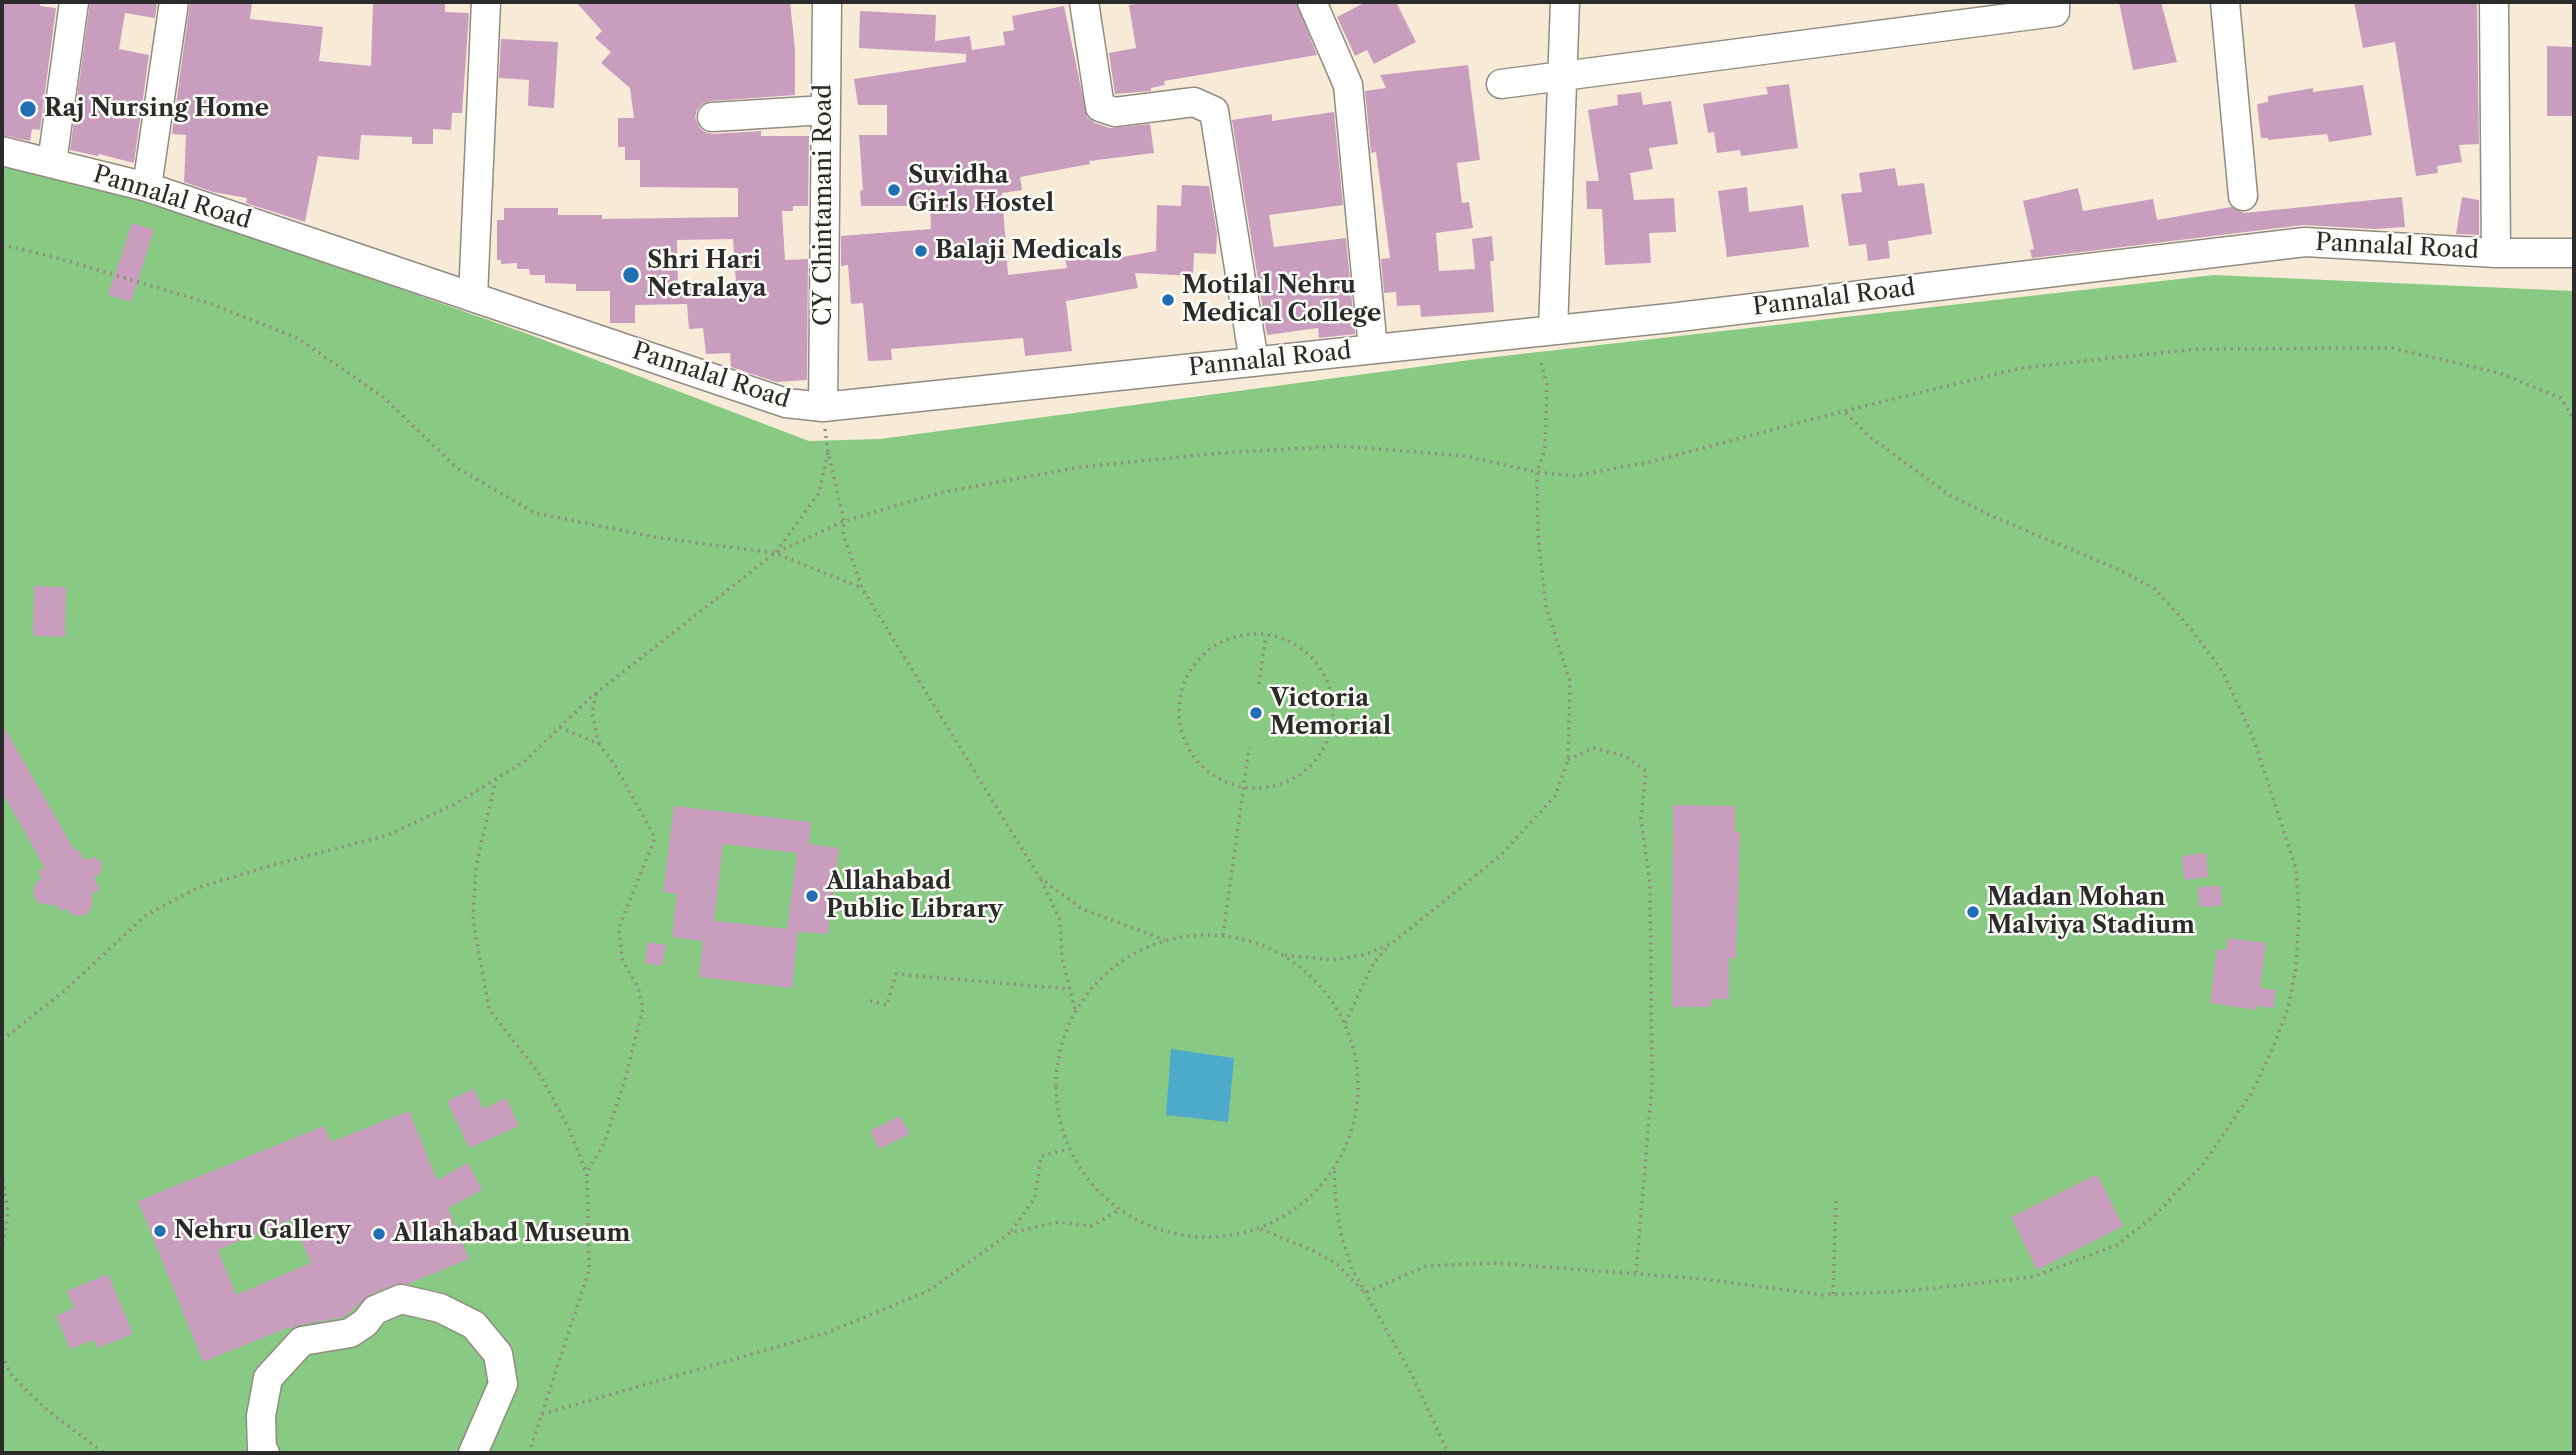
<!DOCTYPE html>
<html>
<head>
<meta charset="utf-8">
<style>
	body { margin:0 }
	#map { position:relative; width:2576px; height:1455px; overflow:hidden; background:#f7ebd8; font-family:"Libre Caslon Text",serif }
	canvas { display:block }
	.frame { position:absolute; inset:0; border:4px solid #2b2b2b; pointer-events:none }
</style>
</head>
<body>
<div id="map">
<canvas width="2576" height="1455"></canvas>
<div class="frame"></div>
</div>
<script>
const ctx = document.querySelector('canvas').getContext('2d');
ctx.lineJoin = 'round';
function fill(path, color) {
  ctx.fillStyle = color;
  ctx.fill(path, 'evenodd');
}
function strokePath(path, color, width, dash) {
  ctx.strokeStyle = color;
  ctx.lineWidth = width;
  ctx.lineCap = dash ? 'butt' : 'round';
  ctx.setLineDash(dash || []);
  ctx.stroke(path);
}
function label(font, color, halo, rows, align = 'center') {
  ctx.font = font + ' "Libre Caslon Text",serif';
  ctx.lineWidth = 5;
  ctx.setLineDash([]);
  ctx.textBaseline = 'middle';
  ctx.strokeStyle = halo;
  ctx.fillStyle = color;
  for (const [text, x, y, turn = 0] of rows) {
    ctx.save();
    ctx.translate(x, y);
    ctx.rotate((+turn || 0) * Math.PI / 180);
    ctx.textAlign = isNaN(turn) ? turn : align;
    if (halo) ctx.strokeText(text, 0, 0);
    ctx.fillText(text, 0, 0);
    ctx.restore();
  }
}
fill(new Path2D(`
	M2,159l79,17 447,158 281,107 71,-2 597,-80 737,-84 360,16v1162h-2572z`), '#88ca83');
fill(new Path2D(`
	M1171,1049l63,9 -6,64 -62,-7z`), '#4daacb');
fill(new Path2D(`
	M2,2h39l-1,4 16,2 -16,122 -8,-1 -2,12 -28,-6z
	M90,2h67l-2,16 -30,-5 -6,36 30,6 -15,108 -35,-9 -1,2 -28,-6z
	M190,2h62l-2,17 73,8 -4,34 52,5 2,-64h72v10l24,1 -7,100h-10l-1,17 -18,-1v15h-21v-7l-51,-2 -2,25 -41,-4 -13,66 -59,-19 1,-5 -34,-6 -29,-10 2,-47 -14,-1z
	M576,2h214l5,47v46l-85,6 -8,3 -5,6 -2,7 4,10 6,5 7,2 49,-3v5h48l-1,70h-15v5h-11l3,49 23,-1 -1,121 -31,2 -45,-15 -1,-14 -24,1 -3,-26 -14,1 -2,-25 -52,1v18h-25v-32h-34v-7l-31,-1v-8h-15l-1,-6h-12v-6l-16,1v-4h-4v-40h7v-12h54v7h44v4l136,-2v-29l-98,-1v-27h-15v-13h-7v-29h16l-4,-30 -29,-25 10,-11 -16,-14 7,-7zM733,239l3,45 -58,4 -1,-48z
	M1150,2h146l21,53 -153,26 1,4 -14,3v3l-36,3 -6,-41 27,-5 -7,-43z
	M1366,2h30l20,40 -42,22 -7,-14 -12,6 -18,-39z
	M2119,2h42l16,60 -44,8z
	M2354,2h123l2,142 -20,1 3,17 -25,4 1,7 -22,3 -21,-134 -32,6z
	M1064,6l23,111 8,6 15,5 40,-4 4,29 -65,8 1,3 -70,13 2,13 -20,3 6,82 59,-7 -4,-18 45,-8 3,17 45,-8 1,-46 24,1 1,-21 27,1 8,47 -1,21 -22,-1 -1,23 -58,-3 3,15 -72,13 6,50 -47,5 -2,-18 -132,11 1,11 -24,1 -5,-58 -12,1 -3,-39 -7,1v-30l90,-7 -1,-23h-69l-1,-15 3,-1 -4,-55h28v-30h-29l-4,-26 112,-17v-8l-107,-6 1,-37 76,4 -1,26 35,-5 2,14 33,-5 -2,-13 11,-2 -2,-14z
	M501,39l57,3 -4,66 -26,-2 1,-26 -30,-2z
	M2547,46l27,1v69h-27z
	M1468,65l12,95 -23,3 5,40 7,-1 4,26 -37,5 3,38 36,-2 -3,-30 20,-3 2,25h-4l4,51 -73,5 -1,-12 -23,1 -1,-14 -12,1 -3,-34 9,-1 -14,-106 -5,1 -6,-62 21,-3 -6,-13z
	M1789,84l9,64 -57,8 -1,-6 -23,3 -3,-21 -6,1 -5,-29 65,-10 -2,-7z
	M2363,85l9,50 -43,7 -2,-8 -59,6v-2h-7l-4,-34 11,-2v-6l45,-8v4z
	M1641,92l2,13 28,-4 7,43 -29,4 4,21 -23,4 4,27 40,-2 2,34 -27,1 2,30 -46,2 -3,-56h-15l-1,-28h13l-11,-71 30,-5 -1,-10z
	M1334,112l9,93 -74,10 5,32 72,-9 9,96 -36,4 -1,-10 -51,7 -35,-215 40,-6v7z
	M1895,168l3,18 26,-3 8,51 -44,7 2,17 -22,3 -2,-17 -17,2 -8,-52 21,-2 -3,-19z
	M1747,187l2,25 54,-7 6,42 -82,10 -9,-66z
	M2078,188l5,23 70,-12 4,21 74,-13 13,6 158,-16 3,30 -30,2 -72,-4 -271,33 -2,-8 4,-1 -11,-48z
	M2462,197l17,3v35l-23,-1z
	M132,223l22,7 -23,72 -23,-7z
	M34,586l32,1 -1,50 -32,-1z
	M2,724l73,127 3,-2 6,11 9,-3 9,5 -1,10 -7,6 6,11 -8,5v13l-6,8 -11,1 -9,-7 -6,2 -2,-5 -17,-2 -8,-8 2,-12 7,-6 -4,-7 7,-3 -43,-76z
	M1673,805l62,1v26h5l-4,126h-7v41h-18v8h-39z
	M674,806l137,16 -2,22 30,4 -11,86 -30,-2 -6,56 -93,-11 4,-36 -31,-4 5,-43 -14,-2zM723,844l74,9 -10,76 -73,-8z
	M2206,853l2,24 -24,3 -2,-24z
	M2221,886l1,20 -23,1 -1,-20z
	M2228,938l38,5 -6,45 16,2 -3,18 -16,-2v4l-47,-7 7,-54 9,1z
	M648,942l18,3 -4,21 -17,-3z
	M474,1089l9,20 23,-11 13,28 -50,22 -22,-47z
	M409,1111l28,69 31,-17 14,27 -34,18 21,51 -61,25h-13l-26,11 -25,22 -45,8 -8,4 -1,-2 -87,35 -65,-161 186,-75 7,16zM292,1219l19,44 -75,32 -18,-45z
	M900,1116l10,18 -31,15 -9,-18z
	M2097,1174l26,52 -86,44 -26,-53z
	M108,1274l25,60 -35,14 -4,-8 -24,9 -14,-33 18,-8 -7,-17z`), '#c89dbe');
const minor = new Path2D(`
	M1084,2l16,105 15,5 79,-10 20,9 40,251
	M1312,2l36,83 25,264
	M2225,2l18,194
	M2494,2l2,251
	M1501,84l554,-72v-10
	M712,117l113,-7
	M2,151l145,36 639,216 37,4 847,-89 635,-76 191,11h78
	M52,163l22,-161
	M147,187l27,-185
	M473,297l13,-295
	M1553,330l12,-328
	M823,407l4,-405
	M265,1453l-3,-4 -1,-33 7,-38 34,-37 48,-8 15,-10 10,-13 26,-11 39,9 34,17 24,29 5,30 -30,69`);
strokePath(minor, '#918b82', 31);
strokePath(new Path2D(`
	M2,245l52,12 155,46 88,35 85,58 74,71 79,46 125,25 115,15 87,35
	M825,429l3,22 16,70 -1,13 19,54 178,290 42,31 83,31
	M776,552l43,-59 9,-41
	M1179 711a77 77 0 1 1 154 0a77 77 0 1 1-154 0Z
	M1259,684l7,-49
	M596,694l-4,19 7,31
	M560,727l39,17 16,21 40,73 -36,89 3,32 16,28 5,21 -17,68 -22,68 -17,28
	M1568,760l25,-12 32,8 21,15 -5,48 9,66 2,200 -16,187
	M496,779l-20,88 -3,53 16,89 52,67 28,53 18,45 2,96 -60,183
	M1041,880l19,40 2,37 13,53
	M1223,935l26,-188
	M1056 1086a151 151 0 1 1 302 0a151 151 0 1 1-302 0Z
	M1285,955l48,5 31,-5 27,-11 110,-89 54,-59 13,-36 2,-78 -24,-76 -8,-69 -1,-65 8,-23 2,-64 -7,-26
	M870,1001l17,4 9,-31 174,15
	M1345,1023l29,-61 16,-17
	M2,1040l61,-48 83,-77 51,-27 76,-23 115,-30 67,-31 69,-42 67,-65 184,-144 69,-32 95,-28 141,-26 141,-14 121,-7 123,10 72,16 37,4 76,-14 194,-51 177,-43 174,-19 197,-1 107,25 62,25 13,22
	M1334,1171l2,34 6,33 10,31 60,106 36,78
	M2,1173l6,40 -6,36
	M1261,1229l55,23 22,13 27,28 61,-27 68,-3 210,16 119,16 85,-4 125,-14 84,-32 37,-29 50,-53 48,-71 20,-42 16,-42 8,-40 3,-54 -3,-45 -43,-132 -30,-65 -33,-44 -35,-39 -35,-19 -126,-53 -43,-21 -81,-59 -26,-26
	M1011,1231l24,-33 6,-42 28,-7
	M1833,1294l3,-96
	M2,1355l10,21 35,34 57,43
	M542,1414l284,-81 102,-42 82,-58 48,-11 34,4 27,-16`), '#918b82', 3.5, [2, 5]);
strokePath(minor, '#fff', 28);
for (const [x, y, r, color] of [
	[28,109,9,"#1f6fb2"],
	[894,190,7,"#1f6fb2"],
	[921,251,7,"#1f6fb2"],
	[631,275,9,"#1f6fb2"],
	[1168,300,7,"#1f6fb2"],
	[1256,713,7,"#1f6fb2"],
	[812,896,7,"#1f6fb2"],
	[1973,912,7,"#1f6fb2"],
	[160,1231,7,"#1f6fb2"],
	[379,1234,7,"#1f6fb2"]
]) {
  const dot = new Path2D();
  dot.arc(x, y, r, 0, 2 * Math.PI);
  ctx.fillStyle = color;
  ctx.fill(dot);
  strokePath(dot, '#fdfcf7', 2.5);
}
label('bold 24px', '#2b2b2b', '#fdfcf7', [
	["Raj Nursing Home",44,109],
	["Suvidha",908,176],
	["Girls Hostel",908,204],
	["Balaji Medicals",935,251],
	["Shri Hari",647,261],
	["Netralaya",647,289],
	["Motilal Nehru",1182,286],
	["Medical College",1182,314],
	["Victoria",1270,699],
	["Memorial",1270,727],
	["Allahabad",826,882],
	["Public Library",826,910],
	["Madan Mohan",1987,898],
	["Malviya Stadium",1987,926],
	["Nehru Gallery",174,1231],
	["Allahabad Museum",393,1234]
], 'left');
label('24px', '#2b2b2b', '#fdfcf7', [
	["Pannalal Road",172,198,17],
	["CY Chintamani Road",824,205,-90],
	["Pannalal Road",2397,247,3],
	["Pannalal Road",1834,298,-7],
	["Pannalal Road",1270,360,-6],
	["Pannalal Road",711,376,18]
]);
</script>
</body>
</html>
